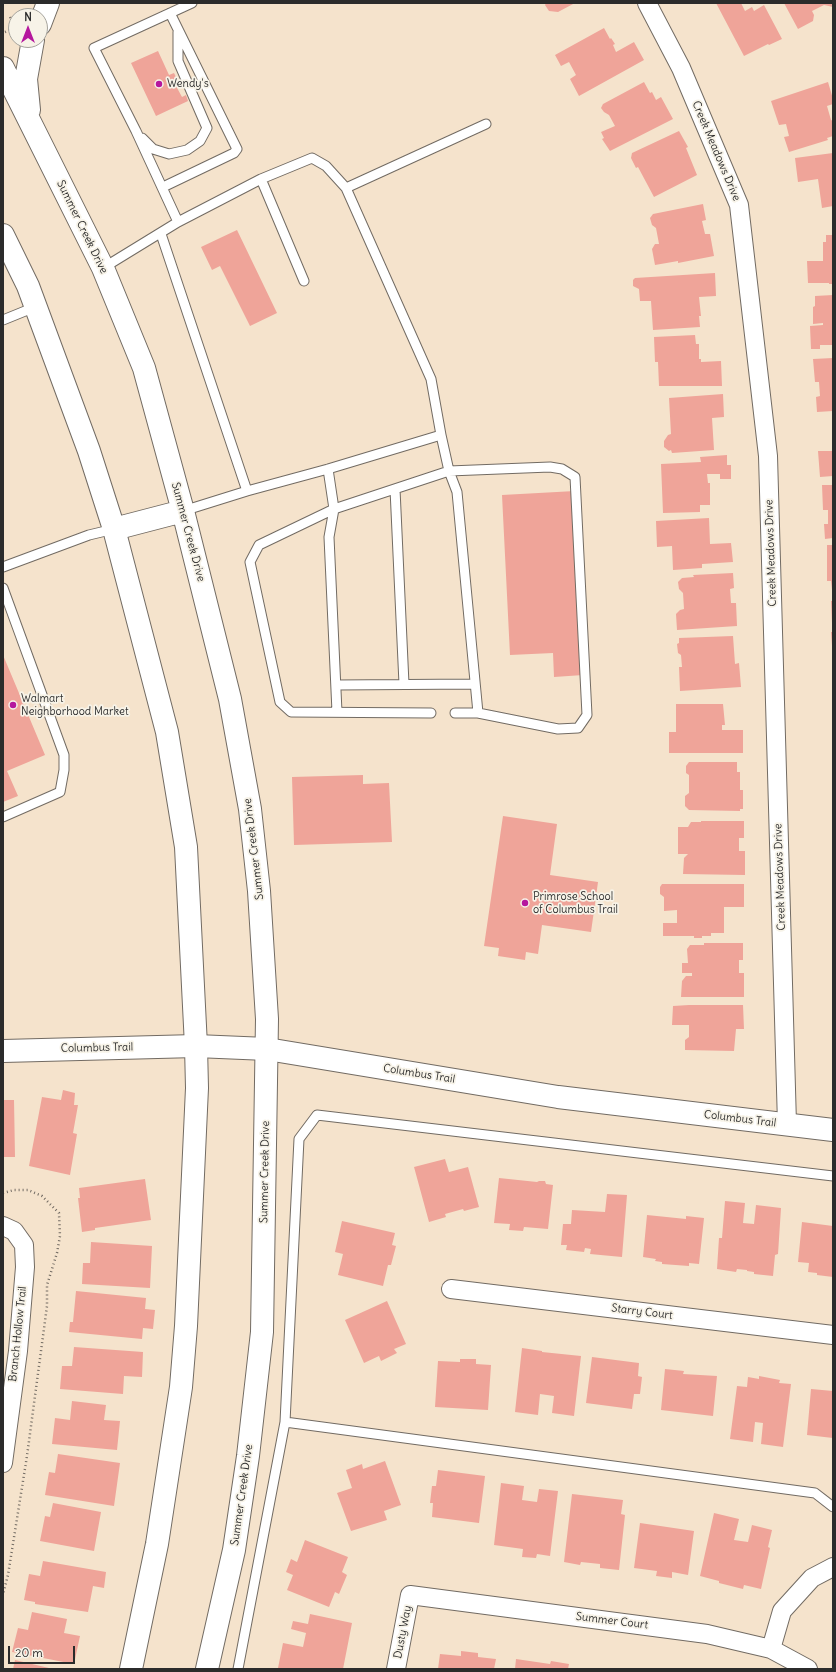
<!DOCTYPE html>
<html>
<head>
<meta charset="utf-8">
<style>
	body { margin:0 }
	#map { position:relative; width:836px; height:1672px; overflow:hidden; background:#f5e3cc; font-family:Delius,sans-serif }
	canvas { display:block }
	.frame { position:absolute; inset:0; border:4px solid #2b2b2b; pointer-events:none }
	.north { position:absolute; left:8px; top:8px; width:40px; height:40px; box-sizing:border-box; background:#f7f3e8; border:1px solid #a5a39c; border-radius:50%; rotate:0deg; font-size:11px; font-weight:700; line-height:16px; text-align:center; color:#2b2b2b }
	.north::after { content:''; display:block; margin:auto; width:14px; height:18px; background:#b5179e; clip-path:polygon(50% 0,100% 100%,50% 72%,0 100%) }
	.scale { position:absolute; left:8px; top:1646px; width:67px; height:18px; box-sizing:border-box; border:2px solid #2b2b2b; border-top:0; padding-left:5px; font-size:12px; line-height:14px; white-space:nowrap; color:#2b2b2b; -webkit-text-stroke:3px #f7f3e8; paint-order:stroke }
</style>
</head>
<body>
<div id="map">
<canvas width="836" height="1672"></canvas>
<div class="frame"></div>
<div class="north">N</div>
<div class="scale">20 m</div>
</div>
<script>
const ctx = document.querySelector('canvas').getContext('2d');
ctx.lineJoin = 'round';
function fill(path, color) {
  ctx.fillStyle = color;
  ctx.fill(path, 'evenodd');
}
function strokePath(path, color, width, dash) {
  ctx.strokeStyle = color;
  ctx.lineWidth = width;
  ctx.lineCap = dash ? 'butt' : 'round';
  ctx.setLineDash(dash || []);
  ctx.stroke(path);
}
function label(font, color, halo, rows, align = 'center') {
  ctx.font = font + ' Delius,sans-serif';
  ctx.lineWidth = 3.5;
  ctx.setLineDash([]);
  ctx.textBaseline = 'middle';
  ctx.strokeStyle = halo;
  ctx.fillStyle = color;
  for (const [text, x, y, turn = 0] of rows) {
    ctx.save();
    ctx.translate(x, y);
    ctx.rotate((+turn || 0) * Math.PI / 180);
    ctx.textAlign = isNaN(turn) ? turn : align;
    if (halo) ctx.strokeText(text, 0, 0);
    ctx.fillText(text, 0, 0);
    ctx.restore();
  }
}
fill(new Path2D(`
	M546,3h29l-17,9 -9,-1 -4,-6z
	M716,3h25l4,8 7,-4 2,4 10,-6 18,34 -13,6 -1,-1 -24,12z
	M784,3h49v4l-9,-2 -12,6 2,4 -1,6 -15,8z
	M604,28l6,11 1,-1 4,6 -2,1 3,7 18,-10 10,18 -65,36 -9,-17 6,-4 -7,-13 -8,4 -6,-11z
	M158,51l11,24 5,-2 5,10 -3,3 6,11 4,-2 2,6 -32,15 -25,-53z
	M644,82l6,11 2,-1 4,8 5,-3 12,22 -63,32 -8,-12 2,-1 -3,-6 14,-6 -6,-11 -5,-3 -3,-4 2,-4z
	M828,82l5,17v5l-6,2 4,14 2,1v15l-6,2 1,2 -39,12 -5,-15 5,-1 -3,-12 -7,1 -8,-24z
	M679,131l9,16 -2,1 11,27 -43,22 -16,-30 -2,1 -5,-10 1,-5z
	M833,153v53l-11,2 -4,-29 -20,3 -3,-24z
	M703,204l3,16 -4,1 3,13h5l4,22 -36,7v-2l-23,4 -3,-16 3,-5h4l-3,-16 -4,-3 -2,-7 3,-4z
	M237,230l40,83 -27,13 -30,-60 -8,4 -11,-23z
	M826,235h7v49h-4v-1h-21l-1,-22h16v-19h3z
	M715,273l1,23 -17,1 2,19h-2l1,11 -47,3 -2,-29h-11l-1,-12 -6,-3v-6l2,-2z
	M833,295v50h-13v4h-9l-1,-23 13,-1v-2l-10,1v-17l2,-1v-10z
	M695,335l1,9h3v15h2v3l20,-1 1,25h-63l-1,-24h-3l-1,-25z
	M833,358v53l-16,1 -1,-15 4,-1 -1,-14h-4l-2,-23z
	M723,394l1,23 -12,1 2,32 -42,3 -1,-3 -2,1 -5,-4v-6l4,-6 3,-1 -2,-36z
	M818,451h15v25l-13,1z
	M727,455v10h4v14h-11v-5h-13l1,9h2v22h-10v7l-37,1 -2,-49 40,-2 -1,-5z
	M822,485h11v53l-8,1 -1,-15h4v-14h-5z
	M575,491l8,184 -29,2 -1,-24 -43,2 -8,-160z
	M709,518l1,26 21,-1 2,19 -31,2v4l-29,2 -1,-24 -15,1 -1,-26z
	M827,545h6v45h-1l-1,-9h-4z
	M733,573l1,15 -4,1 1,14h5l1,23 -60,4 -1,-16 4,-4 4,-1 -1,-16 -4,-4 -1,-7 4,-4 12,-1 -1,-2z
	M831,601h2v22h-1z
	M831,632h2v14h-1z
	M733,636l2,28 4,-1 2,24 -61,4 -1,-24h3l-1,-12 -3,-2 -1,-9 2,-1v-5z
	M3,655l42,100 -38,16 11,25 -15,6z
	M676,704h47l2,21h-3v5h21v23h-74v-21h7z
	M689,762h48v10h3v18h3v19h-3v2l-51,-1 -4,-4v-10l4,-3v-18l-3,-2v-7z
	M363,775v9l26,-1 3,59 -98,3 -2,-68z
	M503,816l54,8 -7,51 48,7 -7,50 -49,-7 -4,29 -12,-2 -1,8 -27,-4 1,-8 -15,-2z
	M701,821h43v17h-5v13h6v24l-62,-1 1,-16 4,-4h-10v-27h10l3,-5h10z
	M662,884h82v23h-20v26h-13v3h-9v2h-8v-2h-31v-13h14v-13l-13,1v-14l-4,-3v-7z
	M704,943h39v17h-4v13h5v24h-63l1,-16 4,-5h6v-3h-10v-10h6l-1,-14 3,-4h14z
	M689,1005h54l1,24h-8l-2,22 -49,-1v-10l4,-3v-12h-17l1,-19z
	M63,1090l12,3 -1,12h4l-5,28 4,1 -7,41 -41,-9 13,-69 19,3z
	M3,1100h11l1,57h-12z
	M445,1159l4,13 19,-5 11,40 -15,4 -1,-2 -18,5 1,3 -17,5 -15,-55z
	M499,1178l38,4 2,-1h6l1,3 7,1 -5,44 -24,-2 -1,4 -14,-1 1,-6 -16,-1z
	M145,1179l6,41 -56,8v2l-13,2 -4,-34h2l-1,-10z
	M607,1194l20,1 -5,62 -32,-3 1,-5 -6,-1 -1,4 -18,-2 1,-5h-6l2,-21h8l1,-14 33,2z
	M725,1201l20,2 -2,20 11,1 2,-19 25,3 -3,46 -3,1 -2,21 -19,-2v-2l-7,-1v-1l-10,-1 -1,3 -19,-3 2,-31h3z
	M647,1215l39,4v-3l18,2 -5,46 -10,-1v3l-27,-2v-2l-7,-1 1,-2 -13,-2z
	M342,1221l53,12 -3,12 4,1 -5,19h-3l-5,21 -45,-11 5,-21 -8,-2z
	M802,1222l31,4v51l-16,-2v-2l-9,-1 1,-9 -11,-1z
	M91,1242l61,4 -2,42 -68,-4 1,-21h7z
	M76,1291l70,7 -1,11 10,1 -2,19 -10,-1 -1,11 -73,-7 1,-10h3z
	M387,1301l19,43 -12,5 3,4 -16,8 -2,-5 -15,7 -19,-43z
	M74,1347l69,5 -1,25 -18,-1 -1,18 -63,-5 2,-23h10z
	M522,1348l20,3v1l39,4 -7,60 -22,-3 2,-17 -14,-2 -2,21 -23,-3z
	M592,1357l47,6 -1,13 4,1 -2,17h-6l-2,15 -46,-6z
	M460,1359h16v5l15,1 -3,45 -53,-3 3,-46 22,1z
	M665,1369l19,2 -1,3 34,2 -4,40 -52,-6z
	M759,1376l21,4 -1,3 12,1 -8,63 -22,-3 2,-21 -8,-1 -2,20 -23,-3 7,-53 10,1 1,-10 11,2z
	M811,1389l22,2v47l-26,-3z
	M72,1401l34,4 -2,15 16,1 -3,29 -65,-6 3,-26 15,2z
	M58,1454l62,9 -6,43 -69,-11 4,-23 6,1z
	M385,1461l16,44 -17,6 3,9 -36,11 -14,-38 15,-5 -6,-18 16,-6 1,5z
	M438,1470l47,6 -6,47 -47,-6 1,-14h-3l2,-17h4z
	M501,1483l23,3 -2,14 15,2 2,-13 19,2 -8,65 -13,-2 -1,4 -14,-1 1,-8 -29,-4z
	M572,1494l51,6 -2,14 4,1 -6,55 -19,-2v-4l-19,-2 -1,3 -16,-3z
	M53,1503l48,9 -7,39 -54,-10 5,-25 5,1z
	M714,1513l25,6 -5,21 14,2 4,-17 20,5 -4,17 2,1 -9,41 -17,-4 -1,4 -24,-6v-2l-19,-5z
	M640,1523l54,8 -6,44 -16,-3v6l-16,-2 1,-5 -23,-3z
	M305,1540l43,17 -6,15 5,3 -8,19 -4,-2 -6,15 -42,-17 6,-15 -7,-3 5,-13 6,3z
	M43,1561l63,11 -2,16 -11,-2 -5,26 -53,-8v-2l-11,-2 5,-26 11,2z
	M32,1612l35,7 -3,14 16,3 -6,28 -62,-12 6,-24 10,2z
	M310,1614l42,9 -9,46h-58l-7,-1 5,-25 20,4 3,-14 -15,-4 2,-8 15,3z
	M461,1651l17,2v4l18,2 -2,10h-56l2,-15 21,2z
	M516,1659l34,5 1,-3 18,3 -1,5h-53z
	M15,1660l34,8v1h-36z`), '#efa499');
const service = new Path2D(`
	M142,138l11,11 16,5 18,-4 13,-9 7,-13 -29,-67v-29
	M261,179l51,-21 14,8 20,22 85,191 10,56
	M163,187l71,-34 3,-4 -67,-136
	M346,188l140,-64
	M178,222l83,-43 43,102
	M161,234l86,257 -64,20
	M103,268l75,-46 -42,-91 -42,-83 98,-45
	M3,320l32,-13
	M328,469l6,40 -75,36 -9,17 30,140 11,10 140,1
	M395,489l9,195
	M247,491l81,-22 113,-34 8,36 8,21 21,221
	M3,567l86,-32 25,-6
	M3,588l61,167v15l-4,22 -57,25
	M336,685l139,-1
	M337,712l-8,-175 5,-28 115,-38 101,-4 12,2 13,8 12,238 -9,13 -20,1 -80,-16h-23
	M285,1422l530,71 18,14
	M238,1669l47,-247 14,-283 18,-24 516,61`);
const minor = new Path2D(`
	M647,3l34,65 58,137 29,251 19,668
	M3,1226l11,5 10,14 1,22 -7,84 -15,112
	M451,1289l382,46
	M771,1649l11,-38 30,-33 21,-11
	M396,1669l14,-74 297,39 64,15 37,20`);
const tertiary = new Path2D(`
	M3,1051l193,-5 71,3 291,48 275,33`);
const secondary = new Path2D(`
	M40,24l8,-21
	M3,68l100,200 41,100 39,143 47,188 20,110 9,82 8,128 -5,313 -14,124 -14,94 -27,119
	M29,110l-3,-31 7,-39
	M3,235l25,51 61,165 25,78 53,203 19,115 10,199 1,42 -11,238 -5,61 -24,157 -26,125
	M114,529l69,-18`);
strokePath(service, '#726b63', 11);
strokePath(minor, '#726b63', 20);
strokePath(tertiary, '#726b63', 24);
strokePath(secondary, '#726b63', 24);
strokePath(new Path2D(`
	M10,17l5,10
	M5,32l9,-4
	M3,1193l11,-3h14l14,6 17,17 1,23 -3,17 -10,32v21l-20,150 -19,119 -5,19`), '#726b63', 2.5, [1, 3]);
strokePath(service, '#fff', 9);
strokePath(minor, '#fff', 18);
strokePath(tertiary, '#fff', 22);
strokePath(secondary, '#fff', 22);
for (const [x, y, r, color] of [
	[159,84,4,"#b5179e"],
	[13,705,4,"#b5179e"],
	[525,903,4,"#b5179e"]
]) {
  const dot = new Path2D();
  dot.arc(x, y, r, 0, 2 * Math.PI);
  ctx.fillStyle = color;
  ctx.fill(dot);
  strokePath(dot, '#f7f3e8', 1.5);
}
label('11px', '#2b2b2b', '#f7f3e8', [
	["Wendy's",167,84],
	["Walmart",21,699],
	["Neighborhood Market",21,712],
	["Primrose School",533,897],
	["of Columbus Trail",533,910]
], 'left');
label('11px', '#2b2b2b', '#f7f3e8', [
	["Creek Meadows Drive",716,151,67],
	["Summer Creek Drive",82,227,64],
	["Summer Creek Drive",188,532,75],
	["Creek Meadows Drive",771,553,-92],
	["Summer Creek Drive",254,849,-97],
	["Creek Meadows Drive",780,877,-92],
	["Columbus Trail",97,1048,-1],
	["Columbus Trail",419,1074,9],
	["Columbus Trail",740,1119,7],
	["Summer Creek Drive",265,1172,-89],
	["Starry Court",642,1312,7],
	["Branch Hollow Trail",18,1334,-84],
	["Summer Creek Drive",242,1495,-82],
	["Summer Court",612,1621,7],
	["Dusty Way",403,1632,-79]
]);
</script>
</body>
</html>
